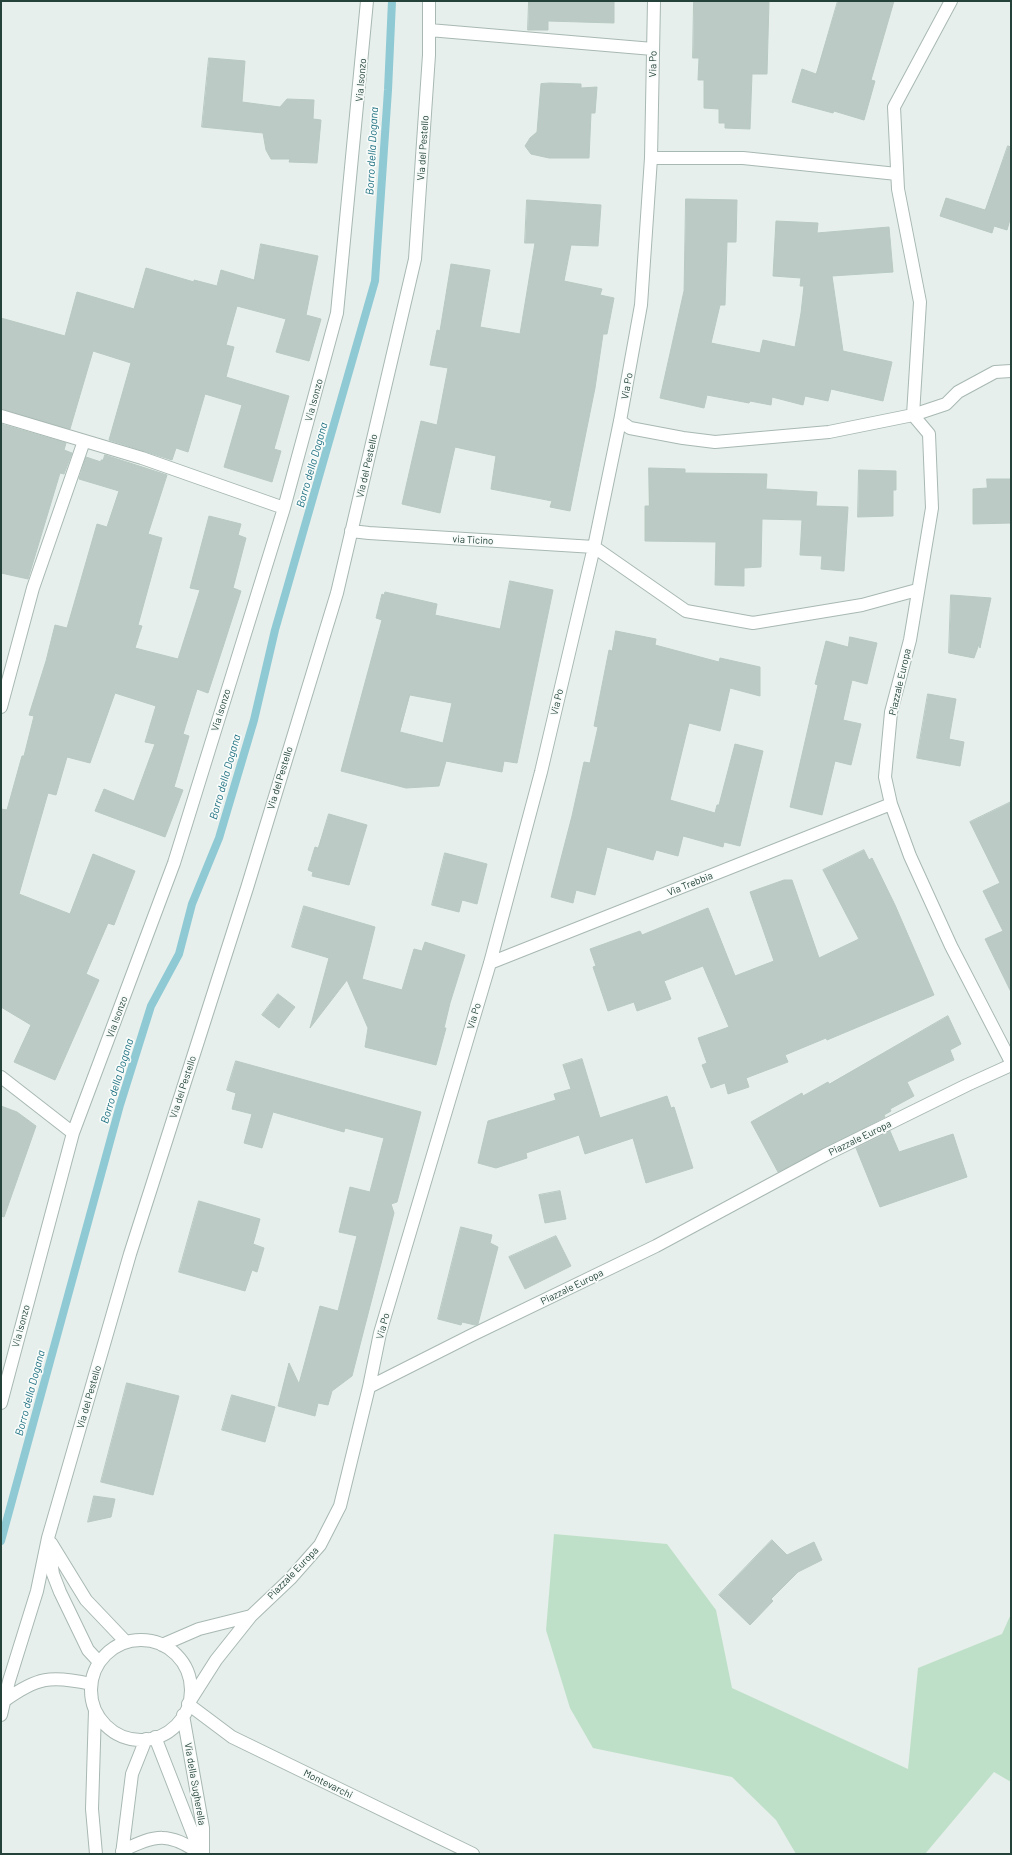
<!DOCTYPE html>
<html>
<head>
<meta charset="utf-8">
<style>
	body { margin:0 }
	#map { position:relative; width:1012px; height:1855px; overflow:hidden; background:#e6efeb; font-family:Barlow,sans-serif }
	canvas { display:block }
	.frame { position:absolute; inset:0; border:2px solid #24423a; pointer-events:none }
</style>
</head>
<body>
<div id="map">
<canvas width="1012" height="1855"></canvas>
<div class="frame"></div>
</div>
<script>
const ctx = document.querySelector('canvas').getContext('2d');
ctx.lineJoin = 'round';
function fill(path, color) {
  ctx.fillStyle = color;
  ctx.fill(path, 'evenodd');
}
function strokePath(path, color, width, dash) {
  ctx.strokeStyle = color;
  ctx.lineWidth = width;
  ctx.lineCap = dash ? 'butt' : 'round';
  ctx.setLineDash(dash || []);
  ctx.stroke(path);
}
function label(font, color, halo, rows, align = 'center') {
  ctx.font = font + ' Barlow,sans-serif';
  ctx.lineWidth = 3.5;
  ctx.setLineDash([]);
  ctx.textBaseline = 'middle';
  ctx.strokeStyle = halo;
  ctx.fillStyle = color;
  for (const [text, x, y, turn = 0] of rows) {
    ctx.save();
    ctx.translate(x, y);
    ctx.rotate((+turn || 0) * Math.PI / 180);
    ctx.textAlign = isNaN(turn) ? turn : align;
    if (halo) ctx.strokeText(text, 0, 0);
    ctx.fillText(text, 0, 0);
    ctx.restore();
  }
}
fill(new Path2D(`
	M554,1534l113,10 49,66 16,78 176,81 10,-101 84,-34 9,-20v168l-17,-10 -69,82h-129l-20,-34 -44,-43 -139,-29 -23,-40 -24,-78z`), '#bfe0c8');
strokePath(new Path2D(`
	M1,1541l119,-436 31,-99 28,-52 13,-50 27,-66 35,-118 21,-90 100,-349 13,-191 4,-89`), '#8ec9d4', 8);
const building = new Path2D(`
	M529,1h85v22l-66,-2v9h-20z
	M694,1h75l-2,73h-15l-2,55 -25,-1v-5h-6v-14l-15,-1v-28h-6l1,-22h-6z
	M838,1h56l-23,79 4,1 -11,39 -30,-9 -1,2 -41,-11 10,-33 14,5z
	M209,58l36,3 -3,41 38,5 7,-8 27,1 -1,19 8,1 -4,43 -28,-1 1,-3h-19l-5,-9 -3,-17 -61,-6z
	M550,83l31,1v4l16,-1 -2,26h-4l-2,45h-40l-18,-4 -6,-8 5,-8 7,-6 4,-48z
	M1008,146l3,1v69l-4,14 -13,-4 -2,7 -52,-17 6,-18 39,12z
	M686,199l51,1 -1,42h-9l-2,63h-5l-9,38 49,10 3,-13 32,7 6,-34 3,-27h-4l1,-8 -28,-2 3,-55 42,2 -1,10 72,-6 4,45 -61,4 11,75 49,11 -9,39 -52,-12 -3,12 -23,-5 -2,9 -31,-8 -1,8 -21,-4 -1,2 -42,-8 -3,13 -44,-10 24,-107z
	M527,200l74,5 -3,41 -27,-1 -7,36 38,8 -2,6 14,3 -7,36h-4l-8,54 -25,123 -20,-4 2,-6 -61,-12 5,-33 -41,-9 -15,66 -38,-9 19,-83 16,4 11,-57 -18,-3 7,-35 3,1 11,-67 39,6 -10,57 40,7 15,-91h-10z
	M261,244l57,12 -12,59 15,4 -12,42 -33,-9 10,-33 -49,-13 -11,39 8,2 -8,30 63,19 -15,53 7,2 -9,31 -48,-15 18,-62 -37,-11 -17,58 -12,-4 -4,12 -63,-20 22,-77 -38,-12 -23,78 -69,-20v-91l64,18 12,-44 57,17 12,-41 48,14v-2l23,6 4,-16 33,10z
	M1,424l65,19 -2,7 8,3 -8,21 -4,-1 -32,106 -27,-6z
	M105,455l62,20 -19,59 14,4 -24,87 4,1 -7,22 43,11 22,-69 -10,-2 19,-72 32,8 -3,11 8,3 -13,50 8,3 -17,53 -16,49 -11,-4 -14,45 6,2 -15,51 9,3 -18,47 -70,-26 9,-22 30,12 21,-57 -10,-2 11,-36 -41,-13 -25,70 -23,-6 -11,38 -8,-2 -29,101 51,20 23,-60 42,17 -21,54 -6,-2 -22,51 13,6 -44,100 -41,-18 17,-37 -30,-18v-198l6,1 15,-54h2l10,-40 -5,-1 17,-54 9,-36 12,3 30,-104 10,3 12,-36 -40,-12 7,-22 15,5v-2h2z
	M649,468l36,1v4l82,1 -1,15 51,3 -1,14 32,1 -4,64 -23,-2 1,-13 -22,-1 2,-35 -40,-1 -1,48 -17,1v18l-29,-1 1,-43 -71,-1v-35h4z
	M859,470l37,1v19h-3v26l-35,1z
	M987,479h24v44l-38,1v-35l14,-1z
	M510,581l43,9 -36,173 -13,-2 -2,11 -56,-11 -7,25 -33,2 -65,-17 41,-151 -6,-2 6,-24 2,1 1,-3 52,12 -2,11 65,14zM410,695l42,8 -9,40 -43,-11z
	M951,595l40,3 -11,50 -1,-4 -5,14 -25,-5z
	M616,631l40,8 -1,6 64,17 1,-4 40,9v29l-30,-8 -10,43 -31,-8 -19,77 45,13 2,-8h2l16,-61 28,7 -23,95 -16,-4 -1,5 -40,-11 -5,20 -22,-6 -3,10 -46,-13 -12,48 -19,-5 -3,13 -22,-6 21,-81 12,-54 6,1 8,-36 -4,-1 15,-76 3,1z
	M850,637l27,6 -10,41 -15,-4 -9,40 18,4 -10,41 -16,-4 -13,54 -32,-8 28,-122 -3,-1 11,-43 22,6z
	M928,694l28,5 -7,40 15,3 -4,24 -43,-8z
	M1011,802v190l-26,-53 18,-8 -20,-40 17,-8 -30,-61z
	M329,814l38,11 -18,60 -37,-9 1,-4 -5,-2 7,-23 3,1z
	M864,850l5,10 3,-2 23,47 39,90 -107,45 -1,-2 -41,17 3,7 -42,16 3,9 -21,7 -3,-11 -14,5 -9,-23 5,-2 -9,-25 31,-11 -26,-61 -39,15 7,18 -34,12 -3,-9 -26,9 -15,-44 3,-1 -6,-17 50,-18 2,4 66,-27 27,68 39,-15 -24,-69 34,-12h8l27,78 40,-19 -36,-69z
	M445,853l42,11 -10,40 -15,-4 -3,12 -27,-7z
	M304,906l71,21 -13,52 40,11 12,-41 8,2 3,-9 40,13 -15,48 -6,25h2l-10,37 -71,-18 3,-19 -21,-48 -37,48 19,-70 -37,-11z
	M278,994l17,13 -16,21 -17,-13z
	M948,1016l13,28 -11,6 4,10 -47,22 7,14 -24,13 1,2 -7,4 1,2 -107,55 -27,-50 51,-29 1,3 25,-14 1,2z
	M582,1059l18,59 67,-22 4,12 3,-1 19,61 -47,15 -13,-45 -48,16 -6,-19 -53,18 1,5 -31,10 -18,-5 10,-42 68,-21 -2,-6 17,-5 -8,-24z
	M236,1061l185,51 -24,90 -6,2 3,9 -42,163 -20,15 -4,14 -10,-2 -3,13 -37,-10 11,-43 10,21 21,-78 18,5 19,-75 -18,-4 11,-45 20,5 14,-54 -39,-10 -1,4 -71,-20 -11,36 -18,-5 8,-29 -20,-5 4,-16 -9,-3z
	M1,1106l16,6 19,14 -32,91 -3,-1z
	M890,1131l9,21 54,-18 14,43 -87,30 -24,-59z
	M560,1191l6,28 -21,4 -6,-28z
	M199,1201l61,18 -7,25 11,4 -7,24 -5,-2 -7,21 -66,-19z
	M461,1227l31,8 -2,8 8,4 -20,77 -3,1 -13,-3 -1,3 -23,-6z
	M556,1236l15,30 -46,23 -16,-32z
	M127,1383l52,13 -26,99 -52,-13z
	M232,1395l43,12 -10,35 -43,-12z
	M94,1496l21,3 -4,18 -23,5z
	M772,1540l15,15 27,-13 8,18 -24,12 -27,27 2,2 -23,24 -31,-30z`);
fill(building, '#bbcac4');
strokePath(building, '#b8c9c2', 1);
const minor = new Path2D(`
	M429,30l224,19
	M651,158h92l154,16
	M1011,371l-16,1 -37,20 -12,12 -33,11 16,19 3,74 -22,132 -19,72 -6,65 6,27 19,52 41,90 60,116
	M1,416l141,42 142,50
	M620,421l10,7 53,10 32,4 114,-10 84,-17 7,-113 -22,-113 -4,-82 57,-106
	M351,531l18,2 225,14 92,64 67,12 109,-18 55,-15
	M1,707l32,-119 51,-147
	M490,963l401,-159
	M1,1077l72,56
	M369,1387l11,-54 110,-370 51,-191 53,-225 26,-126 21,-116 10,-147 3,-157
	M1,1403l72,-270 101,-270 110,-355 53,-195 30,-312
	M51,1543l35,57 40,42
	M49,1547l4,27 7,18 28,58 11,12
	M91 1690a50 50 0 1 1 100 0a50 50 0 1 1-100 0Z
	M162,1645l37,-16 52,-13
	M4,1701c33,-24 47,-26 87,-17
	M95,1710l-3,99 4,45
	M1,1715l8,-34 28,-90 11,-53 82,-284 117,-366 90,-295 78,-334 14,-204v-54
	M183,1715l20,113v26
	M155,1737l39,100 8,16
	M122,1851c35,-17 46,-19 79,3
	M122,1854l10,-80 14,-35
	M473,1854l-241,-117 -44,-33 28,-44 35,-44 39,-37 30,-34 20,-39 29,-119 101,-51 186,-90 169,-91 142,-70 44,-20`);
strokePath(minor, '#a8b8b2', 14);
strokePath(minor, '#fff', 12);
label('10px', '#24423a', '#f7fbf9', [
	["Via Po",653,64,-89],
	["Via Isonzo",361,80,-85],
	["Via del Pestello",423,148,-86],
	["Via Po",627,386,-80],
	["Via Isonzo",314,400,-75],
	["Via del Pestello",367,466,-77],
	["via Ticino",473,540,3],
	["Piazzale Europa",900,682,-77],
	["Via Po",557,702,-77],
	["Via Isonzo",221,710,-73],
	["Via del Pestello",280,778,-73],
	["Via Trebbia",690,884,-22],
	["Via Po",474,1016,-74],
	["Via Isonzo",117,1017,-70],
	["Via del Pestello",183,1087,-72],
	["Piazzale Europa",860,1138,-26],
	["Piazzale Europa",572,1287,-26],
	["Via Isonzo",21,1326,-75],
	["Via Po",383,1326,-75],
	["Via del Pestello",89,1397,-74],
	["Piazzale Europa",293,1573,-46],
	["Via della Sugherella",195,1784,80],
	["Montevarchi",328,1784,26]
]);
label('italic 11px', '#1c6f80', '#f7fbf9', [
	["Borro della Dogana",372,151,-87],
	["Borro della Dogana",312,465,-74],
	["Borro della Dogana",225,777,-74],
	["Borro della Dogana",117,1081,-73],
	["Borro della Dogana",30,1393,-75]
]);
</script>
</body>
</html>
